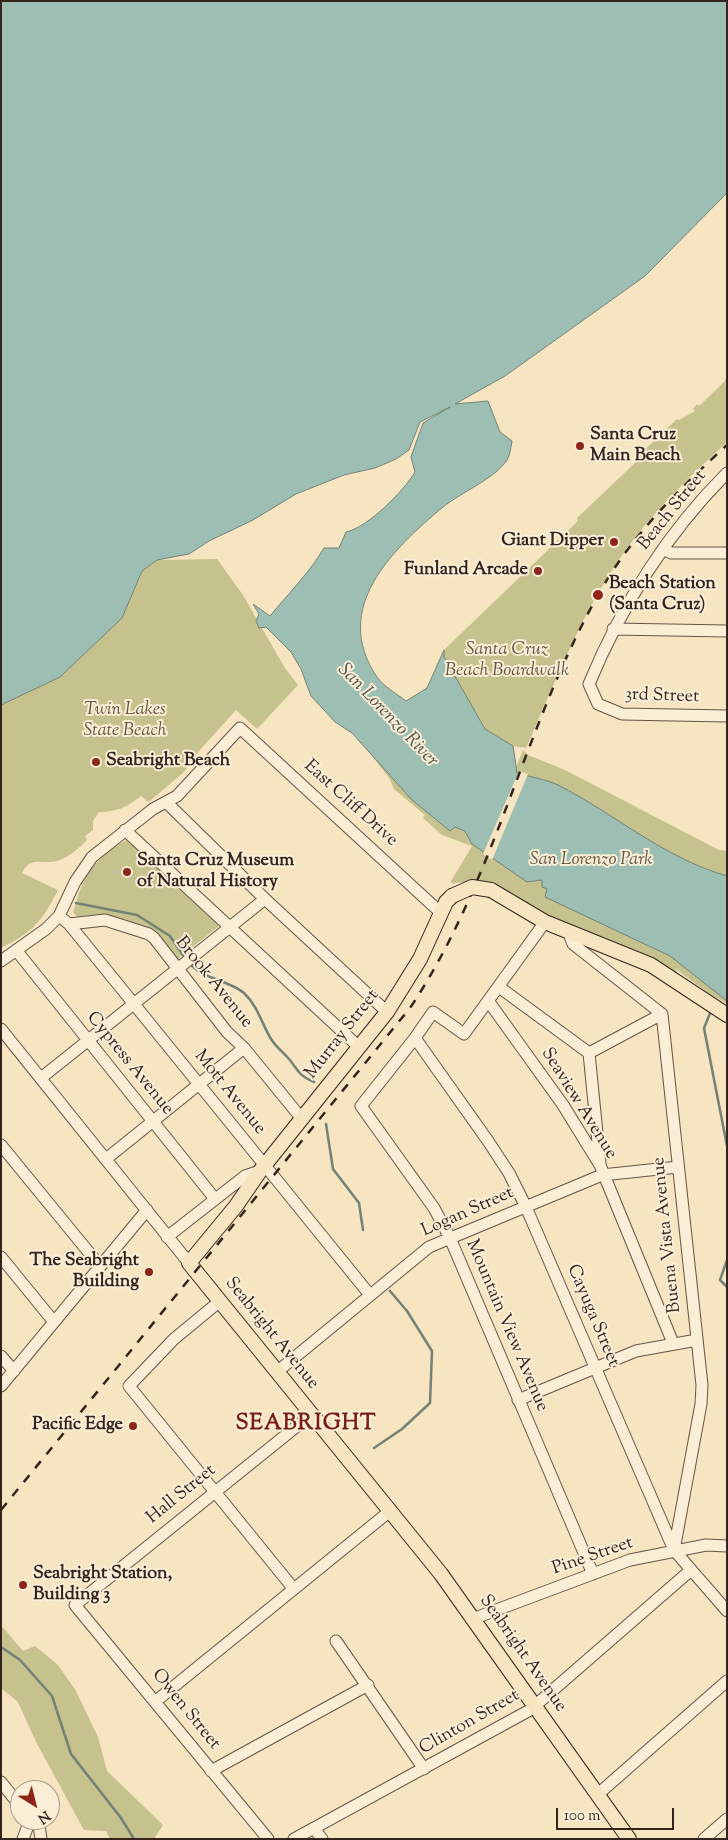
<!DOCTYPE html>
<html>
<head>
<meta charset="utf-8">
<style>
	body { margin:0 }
	#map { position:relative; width:728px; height:1840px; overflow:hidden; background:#f7e5c1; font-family:"Sorts Mill Goudy",serif }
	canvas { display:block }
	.frame { position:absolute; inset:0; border:2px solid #35241e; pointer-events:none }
	.north { position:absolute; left:10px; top:1780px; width:50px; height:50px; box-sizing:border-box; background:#faeed7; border:1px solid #ab9d8d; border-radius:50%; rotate:144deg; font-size:14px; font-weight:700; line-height:20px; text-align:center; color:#35241e }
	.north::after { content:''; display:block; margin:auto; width:18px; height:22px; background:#8f2418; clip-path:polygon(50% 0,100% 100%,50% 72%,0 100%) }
	.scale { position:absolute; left:556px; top:1808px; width:118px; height:22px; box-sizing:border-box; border:2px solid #35241e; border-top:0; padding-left:6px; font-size:15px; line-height:18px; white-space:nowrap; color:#35241e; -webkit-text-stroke:4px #faeed7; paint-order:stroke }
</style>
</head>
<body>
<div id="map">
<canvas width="728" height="1840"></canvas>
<div class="frame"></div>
<div class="north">N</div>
<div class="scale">100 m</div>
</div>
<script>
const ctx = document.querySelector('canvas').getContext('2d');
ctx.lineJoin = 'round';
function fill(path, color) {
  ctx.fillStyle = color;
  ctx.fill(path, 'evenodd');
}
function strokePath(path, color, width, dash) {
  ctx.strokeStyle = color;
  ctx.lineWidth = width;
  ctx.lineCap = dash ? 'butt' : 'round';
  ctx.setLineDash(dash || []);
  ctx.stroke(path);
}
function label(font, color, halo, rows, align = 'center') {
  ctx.font = font + ' "Sorts Mill Goudy",serif';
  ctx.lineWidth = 4;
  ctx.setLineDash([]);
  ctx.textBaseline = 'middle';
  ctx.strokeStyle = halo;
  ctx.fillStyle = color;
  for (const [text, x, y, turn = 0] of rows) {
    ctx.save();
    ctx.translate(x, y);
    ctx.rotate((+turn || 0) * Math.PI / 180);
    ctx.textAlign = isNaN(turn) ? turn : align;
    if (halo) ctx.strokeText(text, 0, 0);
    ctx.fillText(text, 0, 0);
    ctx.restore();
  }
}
fill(new Path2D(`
	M727,376v66c-36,34 -73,68 -102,109 -43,60 -69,130 -99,197l-13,-2 -28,-17 -42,-72 1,-7 132,-127 2,-3 -1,-2 60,-57 -2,-2 42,-40 2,1 16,-9 -2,-2 4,-5 2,2 26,-25z
	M217,559l26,36 42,73 13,17 -41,44 -21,-19 -38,42 -14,20 -33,28 -3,2 -7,-6c-14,11 -24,16 -42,16l-6,9v9l-8,6 2,4c-6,7 -21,19 -30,21 -13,4 -27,-6 -35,12l36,17c-17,33 -24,41 -57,58v-243l59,-28 62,-59 20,-47 15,-11z
	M311,673l178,125 28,-33 6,-15 5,5 37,15 154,80 8,1v153l-19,-11 -32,-24 2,6 -8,-6 -117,-49c-20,-16 -76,-45 -101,-36l-1,-3 21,-35 -30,-11 -19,-17 2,-3 -31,-26 -5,-11 -23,-30 -59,-67 -3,-4z
	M127,840l92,86 -44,35 -30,-32 -48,-14 -18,4 -6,-7c3,-7 4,-15 7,-22 9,-23 25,-39 47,-50z
	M1,1625l22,26 12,-5 23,19 18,26 22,46 9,34 56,54 -9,14h-44l-4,-8 -22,-1 -48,-88 -18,-40 -17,-14z`), '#c5c28d');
const water = new Path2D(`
	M1,1h726v192l-82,83 -140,100 -50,28 33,-3 12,31 12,9c-1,6 -2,14 -5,19 -11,18 -47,33 -64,47 -50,42 -113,101 -66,170 6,9 20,17 29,24l21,-13 17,-38v7l41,72 28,17 4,27c13,4 28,6 41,12 57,29 106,73 169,91v125l-57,-45 -125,-59 2,-8 -5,-2v-7l-15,2 -55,-38 -7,-13 -10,-4 -5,4 -38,-31 -60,-67 -17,-11 -24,-26 -10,-27 -10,-17 -25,-25 -7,1 -3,-7 3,-7 -6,-10 17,12c19,-23 39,-43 54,-68h15l7,-16c21,-4 58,-41 69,-60l-4,-15 12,-34 27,-16 -30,15 -11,28 -13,9 -21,9 -31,7 -48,19 -43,26 -44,21 -20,13 -32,6 -15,11 -20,47 -62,59 -59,28z`);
fill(water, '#9dbfb3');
strokePath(water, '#738177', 1);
fill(new Path2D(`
	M519,771l9,3 -36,86 -9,-6z`), '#f7e5c1');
strokePath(new Path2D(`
	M76,903l61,12 33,21 15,22
	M190,964c13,15 38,16 54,29 13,12 18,31 27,46 6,9 12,13 18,20 10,12 9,16 25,23
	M711,1011l-7,17 23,118
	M326,1124l7,45 26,34 4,27
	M727,1260l-7,20 7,7
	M374,1448l28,-19 28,-26 2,-52 -25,-40 -17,-20
	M1,1647l19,13 32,36 19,58 50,64 13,21`), '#738177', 2.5);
const minor = new Path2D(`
	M727,473c-60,60 -106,134 -138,211l9,20 24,10 105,2
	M663,549l8,4h56
	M613,629l114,2
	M167,803l98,96 122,113
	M125,830l234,217
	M59,916l10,8 301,371
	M545,922l-81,112 -31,-22 -18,26 -54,68 73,102 16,30 143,336
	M69,924l36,-4 44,14 5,4 73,94 17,16 58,71
	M568,931l5,13 89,70 40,371 -1,19 -27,146
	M16,950l199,249
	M1,961l45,-32 13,-13 16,-34 17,-25 61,-48 24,-13 63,-68 201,185
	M499,987l90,66 11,110
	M489,1002l74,103 37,60 73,178
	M1,1029l188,234
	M415,1038l73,103 21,32 17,34 148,343 53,61
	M589,1053l73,-39
	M41,1078l224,-179
	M1,1145l99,121
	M106,1159l138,-111
	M167,1237l78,-61 15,-5
	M1,1257l53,65
	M220,1301l-46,38 -45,47 164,202
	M1,1356l13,15
	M278,1371l151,-124 173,-72 76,-8
	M1,1386l146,-176
	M518,1400l118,-49 61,-11
	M475,1618l155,-58 76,-15 21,1
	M336,1641l88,128
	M156,1701l234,-190
	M211,1771l157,-86
	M1,1782l19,24
	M597,1795l130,-114
	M32,1820l7,5 2,14
	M314,1828l8,11
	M23,1839l7,-19
	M268,1839l-193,-234 237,-191
	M294,1839l236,-129 161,-140
	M704,1839l23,-20`);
const major = new Path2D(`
	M491,890l54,32 106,43 76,50
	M452,896l-6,6 -26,57 -33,53 -127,159 -24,35 -47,57 252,311 188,265`);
strokePath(minor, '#665447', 13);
strokePath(major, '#35241e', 16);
strokePath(minor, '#faeed7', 11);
strokePath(major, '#f7e5c1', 14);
strokePath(new Path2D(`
	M1,1510l409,-502c86,-128 114,-285 191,-418 31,-55 80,-103 126,-145`), '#35241e', 2.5, [9, 9]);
const majorBridge = new Path2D(`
	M452,896l20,-9 19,3`);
strokePath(majorBridge, '#35241e', 16, []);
strokePath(majorBridge, '#f7e5c1', 14);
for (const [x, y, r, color] of [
	[580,446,5,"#8f2418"],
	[614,542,5,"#8f2418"],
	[538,571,5,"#8f2418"],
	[598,595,6,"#8f2418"],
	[96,762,5,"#8f2418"],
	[127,872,5,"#8f2418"],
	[149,1272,5,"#8f2418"],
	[133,1426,5,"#8f2418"],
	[23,1585,5,"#8f2418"]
]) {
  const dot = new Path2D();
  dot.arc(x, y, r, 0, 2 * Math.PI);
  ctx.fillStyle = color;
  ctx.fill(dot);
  strokePath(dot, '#faeed7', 2);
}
label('bold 18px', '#35241e', '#faeed7', [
	["Santa Cruz",590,436],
	["Main Beach",590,457],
	["Giant Dipper",604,542,"right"],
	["Funland Arcade",528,571,"right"],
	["Beach Station",609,585],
	["(Santa Cruz)",609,606],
	["Seabright Beach",106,762],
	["Santa Cruz Museum",137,862],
	["of Natural History",137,883],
	["The Seabright",139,1262,"right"],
	["Building",139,1283,"right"],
	["Pacific Edge",123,1426,"right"],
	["Seabright Station,",33,1575],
	["Building 3",33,1596]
], 'left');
label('18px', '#35241e', '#faeed7', [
	["Beach Street",673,511,-51],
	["3rd Street",662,697,2],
	["East Cliff Drive",350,804,42],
	["Brook Avenue",213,983,51],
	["Murray Street",343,1035,-52],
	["Cypress Avenue",129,1064,51],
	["Mott Avenue",229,1093,51],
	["Seaview Avenue",578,1104,58],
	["Logan Street",468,1213,-24],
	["Buena Vista Avenue",668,1235,-96],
	["Cayuga Street",592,1316,67],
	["Mountain View Avenue",506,1326,67],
	["Seabright Avenue",271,1334,51],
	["Hall Street",182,1495,-39],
	["Pine Street",593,1557,-19],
	["Seabright Avenue",522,1654,55],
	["Owen Street",185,1710,51],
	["Clinton Street",470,1723,-30]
]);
label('italic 18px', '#60533f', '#faeed7', [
	["Santa Cruz",507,651],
	["Beach Boardwalk",507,672],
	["Twin Lakes",125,711],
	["State Beach",125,732],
	["San Lorenzo Park",591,861]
]);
label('italic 19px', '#54524b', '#faeed7', [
	["San Lorenzo River",387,716,46]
]);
ctx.letterSpacing = '1px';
label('bold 22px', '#7a1f14', '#faeed7', [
	["SEABRIGHT",306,1425]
]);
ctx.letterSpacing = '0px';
</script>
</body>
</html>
